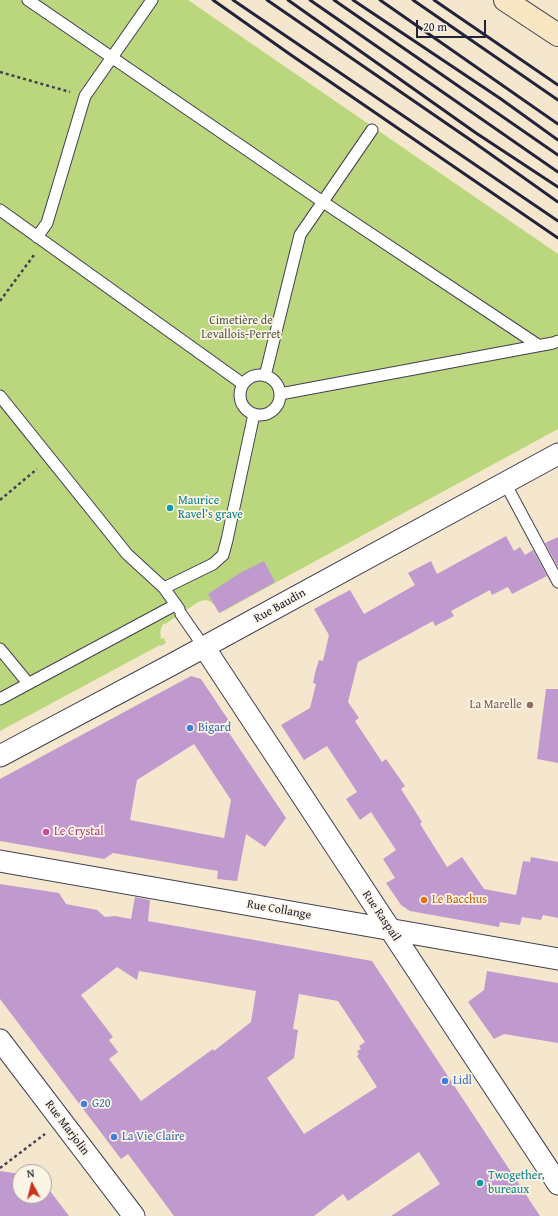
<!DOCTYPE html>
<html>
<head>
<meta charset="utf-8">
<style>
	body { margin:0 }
	#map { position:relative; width:558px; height:1216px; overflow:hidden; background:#f5e7cd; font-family:"Gentium Book Plus",serif }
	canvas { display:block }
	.north { position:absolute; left:12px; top:1164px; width:40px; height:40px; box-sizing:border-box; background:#fcf5e5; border:1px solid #a5a1a1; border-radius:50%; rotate:353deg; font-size:11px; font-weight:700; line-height:16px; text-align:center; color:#22223b }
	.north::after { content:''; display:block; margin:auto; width:14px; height:18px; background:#c8321e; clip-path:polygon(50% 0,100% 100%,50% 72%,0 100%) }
	.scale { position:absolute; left:416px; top:20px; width:70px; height:18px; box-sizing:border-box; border:2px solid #22223b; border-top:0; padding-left:5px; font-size:12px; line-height:14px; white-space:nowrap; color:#22223b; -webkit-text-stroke:3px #fcf5e5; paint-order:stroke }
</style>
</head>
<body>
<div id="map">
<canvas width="558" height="1216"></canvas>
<div class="north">N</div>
<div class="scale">20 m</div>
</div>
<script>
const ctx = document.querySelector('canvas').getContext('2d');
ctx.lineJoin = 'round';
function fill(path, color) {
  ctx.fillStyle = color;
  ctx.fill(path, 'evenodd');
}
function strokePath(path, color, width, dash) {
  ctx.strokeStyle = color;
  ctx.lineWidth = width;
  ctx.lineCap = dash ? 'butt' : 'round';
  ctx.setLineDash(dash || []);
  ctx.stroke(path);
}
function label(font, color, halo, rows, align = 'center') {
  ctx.font = font + ' "Gentium Book Plus",serif';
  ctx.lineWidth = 3.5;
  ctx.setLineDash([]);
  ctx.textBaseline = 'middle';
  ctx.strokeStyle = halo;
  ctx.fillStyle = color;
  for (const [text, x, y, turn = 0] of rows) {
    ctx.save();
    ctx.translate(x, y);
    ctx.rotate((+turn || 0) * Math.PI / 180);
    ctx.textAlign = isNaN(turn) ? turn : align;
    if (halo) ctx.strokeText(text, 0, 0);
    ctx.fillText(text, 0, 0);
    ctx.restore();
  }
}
fill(new Path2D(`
	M0,0h188l370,254v175l-338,184c-4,-6 -6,-11 -14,-13l-6,1 -35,23 -1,-1c-4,5 -4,10 -3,16l3,-1 2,5 -5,3 -1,-1 -160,86z`), '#bad77d');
fill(new Path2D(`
	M506,536l8,15 6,-4 5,8 8,-5 14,26 -35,18 -4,-7 -16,8 -2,-5 -39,21 3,5 -19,10 -2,-5 -75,41 -10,40 11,16 -4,3 27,41 4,-3 19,27 -4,3 21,33 -2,2 27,43 15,-10 22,32 32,6 7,-34 7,1 1,-5 27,5v56l-15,-3 -2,5 -19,-3 -2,8 -20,-3 -1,5 -89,-16 -9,-6 -15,-22 9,-5 -12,-19 13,-9 -25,-38 -11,8 -14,-21 11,-7 -30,-46 -23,14 -23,-35 29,-17 6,-24 -3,-1 2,-10 4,-13 4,1 6,-26 -15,-26 36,-19 14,24 51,-29 -7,-12 23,-12 6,13z
	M558,537v30l-13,-24z
	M264,561l11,21 -56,31 -11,-19 32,-21z
	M191,676l10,3 28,42 -6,3 63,94 -21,29 -19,-13 -9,47 -20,-2 1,-8 -105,-18 -9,6 -104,-18v-62zM194,744l37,56 -7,38 -94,-18 7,-40z
	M546,689h12v74l-21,-4z
	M0,884l59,9 7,11 31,6 8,7 10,-1 16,3 4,-22 15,3 -2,21 224,40 168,255h-149l49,-32 -21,-32 -71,49 -5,-7 -29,22h-140l-46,-62 -7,5 -121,-160zM117,967l20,13 2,-9 117,20 -5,31 -37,29 -1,-2 -72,52 -32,-42 9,-7 -9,-12 4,-3 -32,-42zM299,994l39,7 27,41 -6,4 2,3 -4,2 2,3 -2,2 20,31 -73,47 -37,-56 27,-20 4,-28 -5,-1z
	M487,971l71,12v60l-54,-9 -10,5 -26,-37 16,-12z
	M0,1171l20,3v22h24v-13l25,33h-69z`), '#c099ce');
const service = new Path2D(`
	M28,0l295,202 215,143
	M0,210l243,174
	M37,237l10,-14 38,-127 67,-96
	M240 395a20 20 0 1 1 40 0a20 20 0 1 1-40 0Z
	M265,376l35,-141 72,-105
	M280,394l273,-51 5,-2
	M0,396l127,158 37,34 15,21
	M505,483l53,99
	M164,588l49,-24 10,-9 4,-15 27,-126
	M181,614l23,33
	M0,649l28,34
	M0,699l175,-94`);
const minor = new Path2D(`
	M204,647l354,537
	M0,756l171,-91 387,-211
	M0,861l558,98
	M0,1040l134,176`);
const secondary = new Path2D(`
	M505,0l53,35`);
strokePath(service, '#424051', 13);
strokePath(minor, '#424051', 23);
strokePath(secondary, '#424051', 24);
strokePath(new Path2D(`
	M0,72l70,20
	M0,301l34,-46
	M0,500l37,-31
	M0,1168l45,-34`), '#424051', 2.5, [3, 3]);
strokePath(service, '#fff', 11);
strokePath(minor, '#fff', 21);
strokePath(secondary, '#f9e7c3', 22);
strokePath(new Path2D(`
	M213,0l78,55 267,183
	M233,0l325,221
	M267,0l205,141 86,61
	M288,0l188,133 82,54
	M310,0l248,172
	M334,0l224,155
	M353,0l148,99 57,41
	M380,0l178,124
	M413,0l145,100
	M434,0l124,85`), '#22223b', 3);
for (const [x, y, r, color] of [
	[170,508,4,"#0f9aa8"],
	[530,705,4,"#8d6e63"],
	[190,728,4,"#3f7fe0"],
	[46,832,4,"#d1479c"],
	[424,900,4,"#e8710a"],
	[445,1081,4,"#3f7fe0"],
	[84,1104,4,"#3f7fe0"],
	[114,1137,4,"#3f7fe0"],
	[480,1183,4,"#0f9aa8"]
]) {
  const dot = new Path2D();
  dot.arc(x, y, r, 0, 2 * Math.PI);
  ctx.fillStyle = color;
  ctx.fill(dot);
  strokePath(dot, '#fcf5e5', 1.5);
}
label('12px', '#50584f', '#fcf5e5', [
	["Cimetière de",241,321],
	["Levallois-Perret",241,335]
]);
label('12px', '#0d838f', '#fcf5e5', [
	["Maurice",178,501],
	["Ravel’s grave",178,515],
	["Twogether,",488,1176],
	["bureaux",488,1190]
], 'left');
label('12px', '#22223b', '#fcf5e5', [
	["Rue Baudin",280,606,-29],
	["Rue Collange",279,910,10],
	["Rue Raspail",381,916,56],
	["Rue Marjolin",67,1128,53]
]);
label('12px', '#785e54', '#fcf5e5', [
	["La Marelle",522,705]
], 'right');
label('12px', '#366cbe', '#fcf5e5', [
	["Bigard",198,728],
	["Lidl",453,1081],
	["G20",92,1104],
	["La Vie Claire",122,1137]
], 'left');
label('12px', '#b23c85', '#fcf5e5', [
	["Le Crystal",54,832]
], 'left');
label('12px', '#c56008', '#fcf5e5', [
	["Le Bacchus",432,900]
], 'left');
</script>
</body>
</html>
